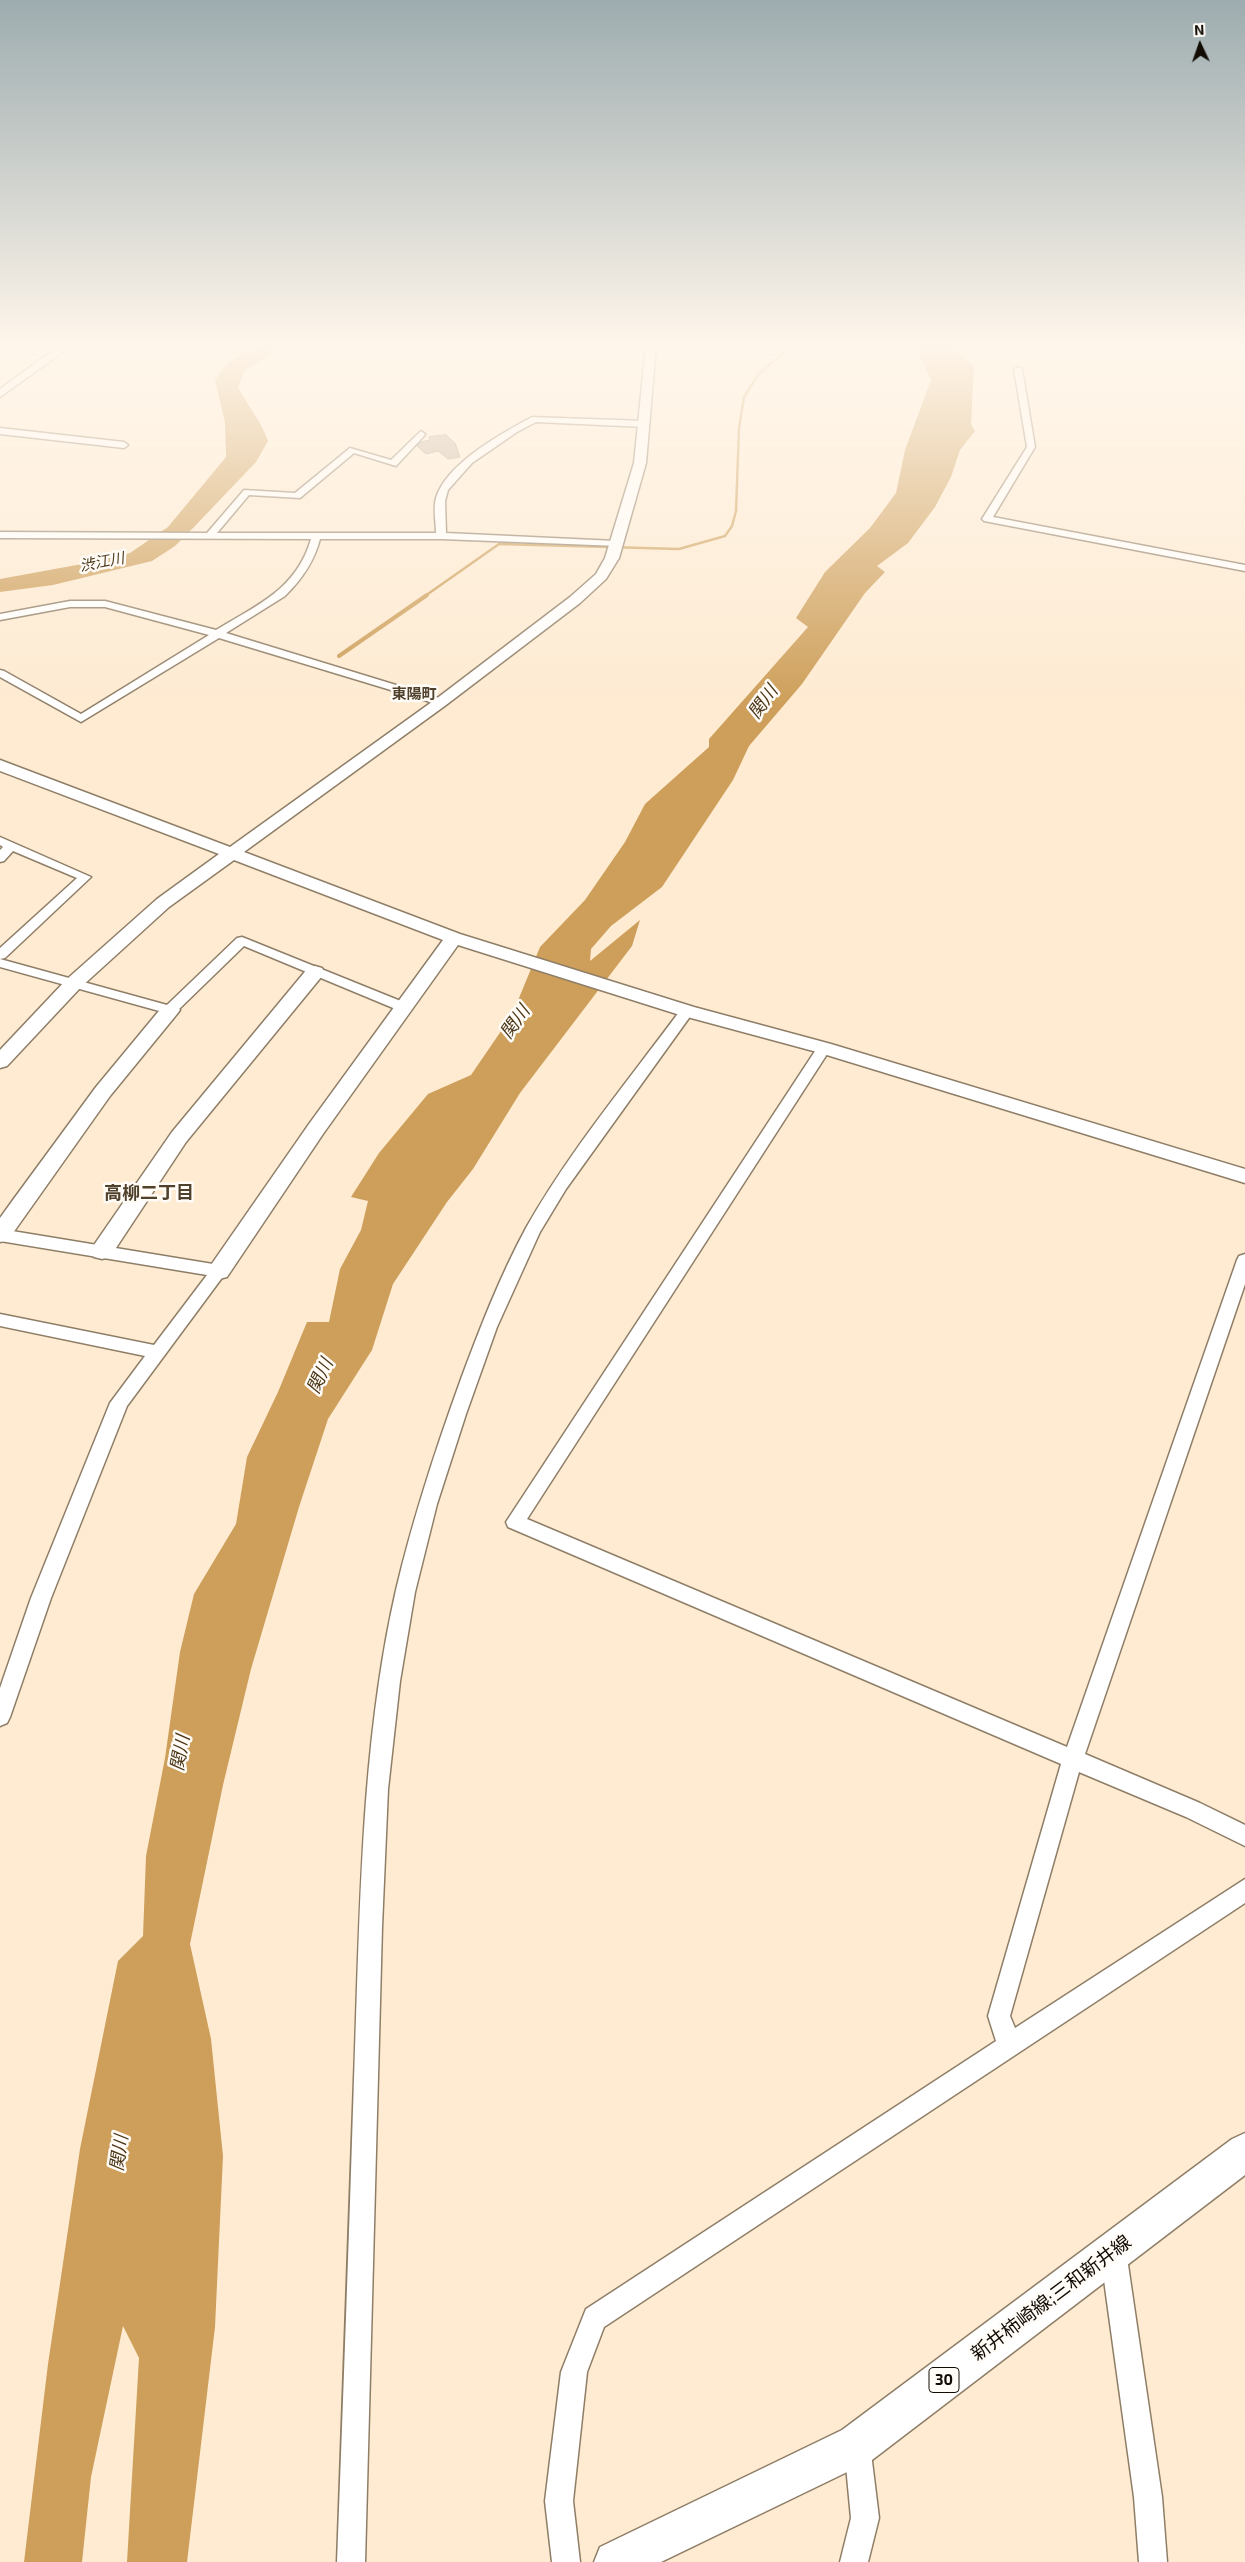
<!DOCTYPE html>
<html>
<head>
<meta charset="utf-8">
<style>
	body { margin:0 }
	#map { position:relative; width:1245px; height:2562px; overflow:hidden; background:#feebd2; font-family:"Exo 2",sans-serif }
	canvas { display:block }
	.north { position:absolute; left:1175px; top:20px; width:50px; height:50px; -webkit-text-stroke:4px #fffbf6; paint-order:stroke; rotate:357deg; font-size:14px; font-weight:700; line-height:20px; text-align:center; color:#110b04 }
	.north::after { content:''; display:block; margin:auto; width:18px; height:22px; background:#110b04; clip-path:polygon(50% 0,100% 100%,50% 72%,0 100%) }
</style>
</head>
<body>
<div id="map">
<canvas width="1245" height="2562"></canvas>
<div class="north">N</div>
</div>
<script>
const ctx = document.querySelector('canvas').getContext('2d');
ctx.lineJoin = 'round';
function fill(path, color) {
  ctx.fillStyle = color;
  ctx.fill(path, 'evenodd');
}
function strokePath(path, color, width, dash) {
  ctx.strokeStyle = color;
  ctx.lineWidth = width;
  ctx.lineCap = dash ? 'butt' : 'round';
  ctx.setLineDash(dash || []);
  ctx.stroke(path);
}
function label(font, color, halo, rows, align = 'center') {
  ctx.font = font + ' "Exo 2","Noto Sans JP",sans-serif';
  ctx.lineWidth = 5;
  ctx.setLineDash([]);
  ctx.textBaseline = 'middle';
  ctx.strokeStyle = halo;
  ctx.fillStyle = color;
  for (const [text, x, y, turn = 0] of rows) {
    ctx.save();
    ctx.translate(x, y);
    ctx.rotate((+turn || 0) * Math.PI / 180);
    ctx.textAlign = isNaN(turn) ? turn : align;
    if (halo) ctx.strokeText(text, 0, 0);
    ctx.fillText(text, 0, 0);
    ctx.restore();
  }
}
fill(new Path2D(`
	M259,346h33l-18,6 -29,18 -7,17c10,19 23,34 30,54l-12,21 -61,64 -20,20 -23,15 -99,24 -53,7v-13l93,-17 37,-9 38,-26 58,-70 -1,-34 -10,-43 13,-18z
	M916,346h36l22,21 -3,57 4,7 -15,19 -9,27 -16,30 -27,36 -31,23 8,6 -20,21 -63,91 -53,62 -16,34 -71,107 -51,39 -20,23 -1,12 50,-41 -8,26 -112,147 -47,76 -26,33 -54,82 -21,66 -44,69 -29,88 -48,162 -28,116 -33,159 21,95 12,117 -8,171 -28,235h-60l12,-204 -16,-32 -32,151 -9,85h-58l24,-198 32,-215 38,-188 25,-25 3,-80 19,-98 15,-106 14,-58 42,-70 11,-67 31,-65 29,-70h22l11,-53 21,-39 7,-29 -17,-4 28,-44 49,-59 43,-19 41,-60 28,-68 45,-47 40,-58 20,-38 64,-57v-8l99,-112 -12,-9 29,-46 45,-44 26,-35 9,-43 26,-70z`), '#ce9f5a');
strokePath(new Path2D(`
	M0,350l9,-4
	M425,596l74,-52 180,5 46,-13 7,-10 4,-15 3,-83 5,-31 14,-22 33,-29`), '#ce9f5a', 2.5);
strokePath(new Path2D(`
	M339,656l88,-61`), '#ce9f5a', 4);
const building = new Path2D(`
	M446,435l9,8 5,14 -12,2 -10,-8 -12,3 -9,-8 4,-4 9,-2 -1,-3z`);
fill(building, '#c4b29a');
strokePath(building, '#a99881', 1);
const street = new Path2D(`
	M1018,367l4,2 13,78 -42,70 252,48v6l-261,-50 -2,-2 45,-72 -13,-78z
	M532,417l113,4 4,3 -4,3 -109,-5 -19,10 -45,31 -24,27 -3,11 1,32 170,8 5,3 -2,2 -178,-7h-121c-6,23 -18,40 -35,57l-59,37 219,67v4h-8l-218,-66 -138,84 -81,-45v-7l4,1 77,43 128,-79 -104,-28h-35l-70,13v-6l70,-13h35l111,29c41,-25 81,-41 95,-91l-311,-1v-6l207,1 37,-43 51,3 55,-45 41,12 30,-29 4,3 -1,2 -28,30 -42,-13 -54,45 -51,-3 -32,38h219c0,-11 -3,-24 0,-35 10,-34 66,-65 96,-81z
	M0,428l124,14 4,3 -4,3 -124,-14z
	M0,837l91,40 -86,81 -5,1 167,46 70,-67 5,-1 166,67 2,3 -2,3h-10l-154,-64 -69,67 -5,1 -170,-47v-19l77,-70 -64,-27 -9,10 -4,1v-12l3,-3 -3,-2z
	M687,1007l7,4 -128,178 -26,43 -43,95 -31,87 -29,90 -22,88 -15,89 -12,108 -6,138 -17,635h-28c6,-161 12,-322 17,-483 6,-160 6,-332 42,-489 17,-72 40,-142 65,-211 19,-51 39,-103 65,-151 44,-78 103,-148 156,-220z
	M824,1044l7,4 -304,471 540,228 170,-487 2,-4 6,-2v30l-160,470 115,49 45,22v21l-59,-29 -107,-45 -69,244 5,12 230,-149v24l-641,424 -17,45 -14,129 7,61h-28l-7,-61 16,-129 25,-63 410,-268 -8,-25 73,-252 -553,-237 -2,-5 313,-477z
	M0,1229l219,36 6,2 2,4 -100,135 -76,192 -41,119 -3,6 -7,3v-38l31,-90 79,-195 35,-47 -145,-30v-12l154,31 53,-70 -207,-34z
	M1113,2238l9,4 4,9 36,246 5,65h-28l-5,-65 -34,-246 4,-9z
	M857,2432l9,4 4,9 9,73 -11,44h-28l11,-44 -7,-73 4,-9z`);
const secondary = new Path2D(`
	M59,346h12l-71,51v-8z
	M646,346h10l-10,117 -27,95 -13,21 -26,24 -134,102 -202,147 216,82 234,73 137,37 414,125v14l-428,-131 -137,-37 -222,-70 -135,189 -96,143 -8,2 -8,-2 -3,-6 3,-6 98,-141 134,-184 -209,-80 -65,47 -88,80 -74,79 -7,2v-18l67,-71 90,-80 62,-45 -219,-83v-11l230,87 206,-148 134,-102 26,-23 9,-16 29,-95z
	M315,966l7,2 2,4 -2,4 -136,166 -76,115 -8,2 -8,-2 -3,-6 3,-6 78,-113 136,-164z
	M170,1004l7,2 3,4 -3,4 -67,82 -102,144 -8,2v-24l13,-18 83,-113 67,-81z`);
const primary = new Path2D(`
	M1245,2133v42l-373,285 -211,102h-67l6,-15 242,-117 390,-291z`);
strokePath(street, '#8f7e67', 3);
strokePath(secondary, '#8f7e67', 3);
strokePath(primary, '#8f7e67', 3);
fill(street, '#fff');
fill(secondary, '#fff');
fill(primary, '#fff');
const sky = ctx.createLinearGradient(0, 0, 0, 705);
sky.addColorStop(0, '#9dacaf');
sky.addColorStop(0.49, '#fff6eb');
sky.addColorStop(1, '#fff6eb00');
ctx.fillStyle = sky;
ctx.fillRect(0, 0, 1245, 705);
label('italic 15px', '#4c3819', '#fffbf6', [
	["渋江川",102,562,-11]
]);
label('bold 15px', '#50412c', '#fffbf6', [
	["東陽町",414,694]
]);
for (const [x, y, w] of [
	[944,2380,30]
]) {
  const box = new Path2D();
  box.roundRect(x - w / 2, y - 12.5, w, 25, 4);
  ctx.fillStyle = '#fffbf6';
  ctx.fill(box);
  strokePath(box, '#110b04', 1);
}
label('bold 15px', '#110b04', null, [
	["30",944,2380]
]);
label('italic 18px', '#4c3819', '#fffbf6', [
	["関川",763,702,-54],
	["関川",515,1022,-54],
	["関川",320,1376,-65],
	["関川",180,1753,-80],
	["関川",119,2153,-82]
]);
label('bold 18px', '#50412c', '#fffbf6', [
	["高柳二丁目",149,1193]
]);
label('19px', '#110b04', '#fffbf6', [
	["新井柿崎線;三和新井線",1051,2298,-37]
]);
</script>
</body>
</html>
